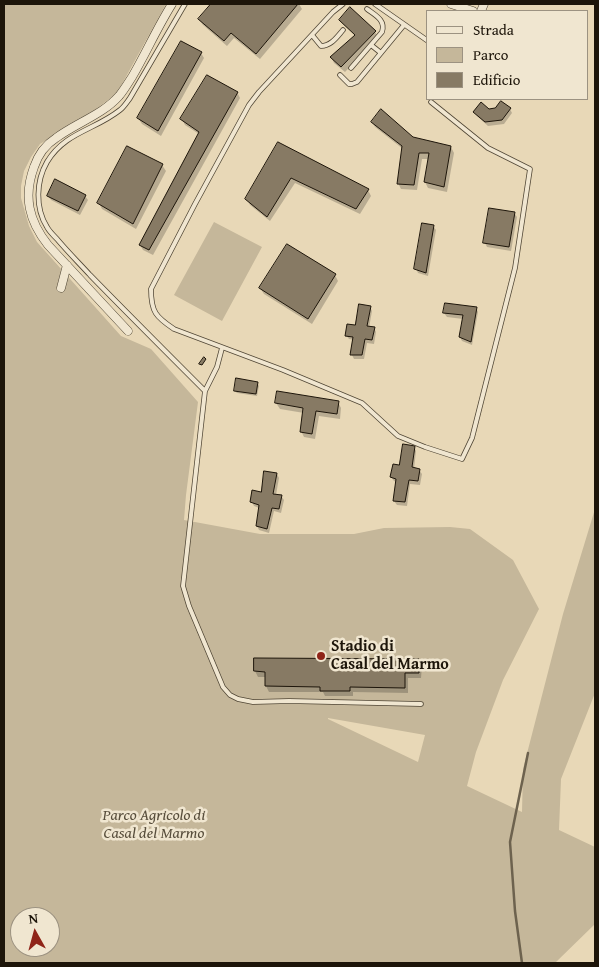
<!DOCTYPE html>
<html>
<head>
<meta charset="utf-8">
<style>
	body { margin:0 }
	#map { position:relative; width:599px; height:967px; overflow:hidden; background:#e8d8b7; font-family:"Gentium Book Plus",serif }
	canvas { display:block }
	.frame { position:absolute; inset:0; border:5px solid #1d150a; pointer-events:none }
	.legend { position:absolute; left:426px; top:10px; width:162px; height:90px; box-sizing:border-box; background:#f0e6d0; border:1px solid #9c9281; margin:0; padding:6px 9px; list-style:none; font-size:15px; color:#1d150a }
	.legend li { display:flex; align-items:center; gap:10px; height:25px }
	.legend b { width:25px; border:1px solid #9c9281 }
	.north { position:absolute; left:10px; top:907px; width:50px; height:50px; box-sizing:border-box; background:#f0e6d0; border:1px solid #9c9281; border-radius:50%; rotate:353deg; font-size:14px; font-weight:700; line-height:20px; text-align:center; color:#1d150a }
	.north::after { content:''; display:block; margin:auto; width:18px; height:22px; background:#8f2418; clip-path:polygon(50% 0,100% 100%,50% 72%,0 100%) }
</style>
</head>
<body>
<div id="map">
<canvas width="599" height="967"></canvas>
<div class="frame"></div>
<ul class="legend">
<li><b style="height:6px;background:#f0e6d0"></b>Strada</li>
<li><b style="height:14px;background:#c5b79a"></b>Parco</li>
<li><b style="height:14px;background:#877a64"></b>Edificio</li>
</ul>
<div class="north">N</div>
</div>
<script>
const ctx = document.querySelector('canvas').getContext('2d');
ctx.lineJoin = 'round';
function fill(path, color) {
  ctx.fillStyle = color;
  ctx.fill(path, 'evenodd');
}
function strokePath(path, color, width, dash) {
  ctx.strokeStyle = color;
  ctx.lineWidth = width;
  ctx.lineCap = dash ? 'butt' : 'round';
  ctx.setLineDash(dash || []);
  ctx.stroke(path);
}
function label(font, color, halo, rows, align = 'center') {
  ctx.font = font + ' "Gentium Book Plus",serif';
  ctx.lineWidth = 5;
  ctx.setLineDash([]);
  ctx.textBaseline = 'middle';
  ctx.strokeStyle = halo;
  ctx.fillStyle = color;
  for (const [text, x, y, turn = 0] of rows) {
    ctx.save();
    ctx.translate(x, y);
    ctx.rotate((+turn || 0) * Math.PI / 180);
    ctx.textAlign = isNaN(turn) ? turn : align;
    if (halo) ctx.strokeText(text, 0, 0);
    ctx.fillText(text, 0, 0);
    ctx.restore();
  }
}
fill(new Path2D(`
	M4,4h162l-49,89 -25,19 -52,32 -9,13 -7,14 -3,15v12l8,28 8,16 84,94 30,13 47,53 -12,93 -2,25 76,14h94l30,-6 66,-1 20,2 43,31 26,49 -36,71 -27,72 -9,34 55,26 1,-43 40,-155 32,-105v184l-34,86 -2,51 36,17v77l-40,39h-551zM328,718l97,17 -7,27 -90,-43zM20,917h30v30h-30z
	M214,222l48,25 -40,74 -48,-26z`), '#c5b79a');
fill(new Path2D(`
	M212,4h87l3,5 -42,50 -26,-21 -7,8 -24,-21 -4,-6z
	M340,20l35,12 3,5 -33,35 -11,-9 -3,-6 25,-21 -12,-11z
	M201,53l3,5 -43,78 -19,-12 -4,-6z
	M237,92l3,6 -87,157 -10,-5 -3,-5 59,-111 -14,-9 -3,-6z
	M510,109l2,4 -8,11 -16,2 -11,-10 -3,-4z
	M372,122l40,16 39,9 3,6 -7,39 -19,-4 -3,-6 5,-23h-8l-5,31 -16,-1 -3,-6 5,-34 -28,-22z
	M279,144l89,46 3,6 -11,18 -65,-31 -25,38 -20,-16 -3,-6z
	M162,165l4,6 -30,58 -34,-20 -3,-6z
	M48,196h37l3,4 -8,15 -29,-15z
	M514,213l3,4 -6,34 -24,-4 -2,-4z
	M433,226l3,4 -8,46 -10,-3 -2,-5z
	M335,275l3,6 -26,43 -48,-30 -4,-6z
	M370,307l2,4 -3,17h5l2,4 -2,12 -7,-1 -3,16h-10l-2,-4 2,-15 -5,-1 -3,-4 10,-9z
	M476,308l2,4 -6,33 -10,-4 -2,-4 3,-18 -16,-2 -3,-4z
	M257,383l2,3 -2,10 -20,-3 -2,-2z
	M338,402l3,6 -1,11 -21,-3 -4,23 -11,-2 -3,-6 3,-18 -24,-4 -4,-6z
	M414,447l2,4 -2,18 5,1 3,4 -2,11 -10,-1 -3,22 -10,-1 -3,-4 3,-19 -3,-1 -3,-4z
	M277,474l2,4 -3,17 5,1 3,4 -3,13 -7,-2 -5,22 -10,-3 -2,-4 2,-18 -5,-2 -2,-4 10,-9z
	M255,659l163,1 4,6 -1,12h-13v15l-55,-1v4h-28l-2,-4h-54l-3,-6v-9h-8l-3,-6z`), '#0003');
strokePath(new Path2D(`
	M522,963l-7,-52 -5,-69 18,-89`), '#6d624e', 2.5);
const building = new Path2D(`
	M211,4h87l-42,50 -25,-21 -7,8 -26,-22z
	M350,7l26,24 -35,36 -11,-10 25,-22 -16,-15z
	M181,41l21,11 -44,79 -21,-13z
	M207,75l31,17 -89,158 -10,-5 60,-113 -19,-13z
	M501,101l10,7 -9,12 -17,2 -12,-10 8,-10 8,7 6,-1z
	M381,109l32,28 38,9 -7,41 -20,-5 5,-29h-10l-5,32 -17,-1 5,-38 -31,-24z
	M278,142l91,47 -13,20 -65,-31 -24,39 -22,-18z
	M127,146l36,18 -30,60 -36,-21z
	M55,179l31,16 -8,16 -31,-15z
	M489,208l26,4 -6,35 -26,-4z
	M422,223l12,2 -8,48 -12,-4z
	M287,244l49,30 -28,45 -49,-31z
	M445,303l32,4 -6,35 -12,-5 4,-22 -20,-2z
	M359,304l12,2 -4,20 8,1 -3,13 -7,-1 -3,16h-12l3,-18 -8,-1 2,-12 8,1z
	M204,357l2,2 -4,6 -3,-1z
	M236,378l22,4 -2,12 -22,-3z
	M277,391l62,10 -2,13 -21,-3 -4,23 -12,-2 3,-24 -28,-5z
	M403,444l12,2 -3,21 8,2 -2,12 -9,-1 -4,22 -12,-1 3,-22 -6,-2 3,-13 6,1z
	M264,471l13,2 -4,21 9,1 -3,14 -7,-1 -5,21 -11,-3 3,-21 -9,-3 2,-12 9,2z
	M254,658l165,1v14h-14v15l-55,-1v4h-30v-4l-55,-1v-14l-11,-1z`);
fill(building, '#877a64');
strokePath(building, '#1d150a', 1);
const lane = new Path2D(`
	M185,4l-55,94c-3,4 -6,9 -10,12 -25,20 -55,22 -73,52 -11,19 -12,46 0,65 2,4 6,8 10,12 10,12 22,24 33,36 38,39 77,78 115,116l-22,195 6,20 34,81 7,8 8,4 15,3 36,-1 132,3
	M343,4l-10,8 -74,80 -10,13 -54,99 -44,85c0,23 5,28 23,40l109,41 79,33 36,33 27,11 37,12 10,-21 43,-170 15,-99 -42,-21 -57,-46
	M375,4l53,37
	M312,35l9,11c10,0 16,-9 22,-16
	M371,45l10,8
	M351,68l31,-36c4,-12 -7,-17 -15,-23
	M340,75l9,9h3l5,-2 47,-57
	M205,391l12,-24 5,-19`);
const street = new Path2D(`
	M451,4l22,7
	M481,11l3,-7
	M61,288l6,-23
	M128,331l-80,-86c-19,-24 -25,-48 -14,-78 4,-12 11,-22 22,-29 20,-15 46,-23 63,-42 5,-6 9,-13 13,-19 14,-24 25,-49 40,-73`);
strokePath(lane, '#504635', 5.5);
strokePath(street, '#504635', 9);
strokePath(lane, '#f0e6d0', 4);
strokePath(street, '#f0e6d0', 8);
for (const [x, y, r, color] of [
	[321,656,5,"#8f2418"]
]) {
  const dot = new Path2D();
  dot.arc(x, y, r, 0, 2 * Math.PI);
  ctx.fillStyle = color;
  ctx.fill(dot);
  strokePath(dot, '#f0e6d0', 2);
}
label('bold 16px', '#1d150a', '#f0e6d0', [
	["Stadio di",331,647],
	["Casal del Marmo",331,665]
], 'left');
label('italic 16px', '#584e3c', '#f0e6d0', [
	["Parco Agricolo di",154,816],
	["Casal del Marmo",154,834]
]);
</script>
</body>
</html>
